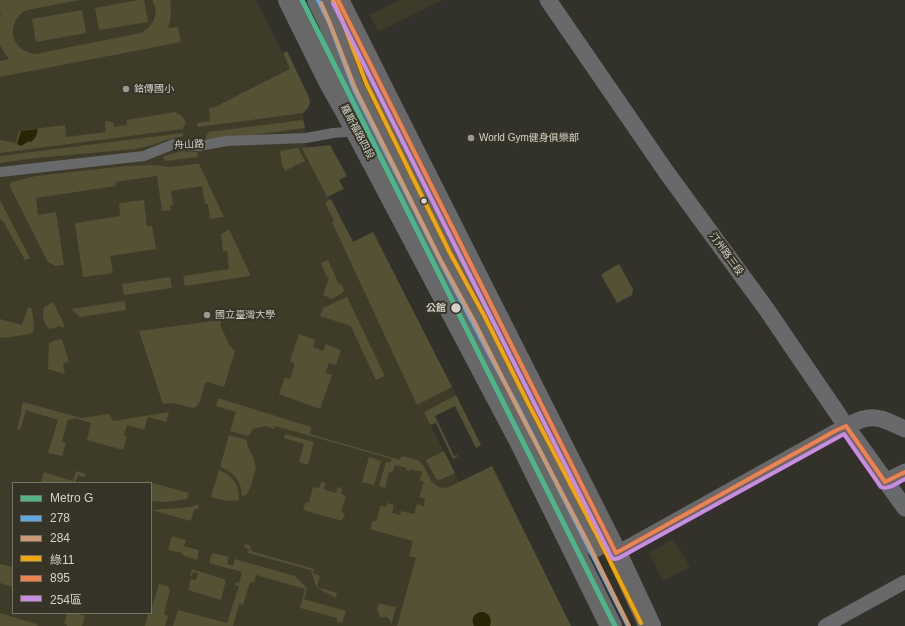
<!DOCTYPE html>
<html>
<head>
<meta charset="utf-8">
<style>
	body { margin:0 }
	#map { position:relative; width:905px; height:626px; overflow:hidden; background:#32312a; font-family:Arial,"Noto Sans TC",sans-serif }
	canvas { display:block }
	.legend { position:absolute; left:12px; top:482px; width:140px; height:132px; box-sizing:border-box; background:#363427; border:1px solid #757468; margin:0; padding:5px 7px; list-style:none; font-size:12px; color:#d4d3ca }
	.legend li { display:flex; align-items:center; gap:8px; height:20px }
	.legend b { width:20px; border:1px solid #757468 }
</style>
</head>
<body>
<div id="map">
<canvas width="905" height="626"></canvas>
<ul class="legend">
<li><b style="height:5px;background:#4bb689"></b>Metro G</li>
<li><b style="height:5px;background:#5aa8eb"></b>278</li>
<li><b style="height:5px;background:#cd976f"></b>284</li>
<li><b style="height:5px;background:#f7a600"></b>綠11</li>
<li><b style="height:5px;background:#f78048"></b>895</li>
<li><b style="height:5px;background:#ca8be6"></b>254區</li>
</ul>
</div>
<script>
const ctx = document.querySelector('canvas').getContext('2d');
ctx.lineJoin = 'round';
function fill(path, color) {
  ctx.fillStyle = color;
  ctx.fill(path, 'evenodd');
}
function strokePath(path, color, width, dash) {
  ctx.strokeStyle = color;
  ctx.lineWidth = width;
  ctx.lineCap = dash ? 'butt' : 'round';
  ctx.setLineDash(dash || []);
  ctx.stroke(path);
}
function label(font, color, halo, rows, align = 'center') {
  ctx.font = font + ' Arial,"Noto Sans TC",sans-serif';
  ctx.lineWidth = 4;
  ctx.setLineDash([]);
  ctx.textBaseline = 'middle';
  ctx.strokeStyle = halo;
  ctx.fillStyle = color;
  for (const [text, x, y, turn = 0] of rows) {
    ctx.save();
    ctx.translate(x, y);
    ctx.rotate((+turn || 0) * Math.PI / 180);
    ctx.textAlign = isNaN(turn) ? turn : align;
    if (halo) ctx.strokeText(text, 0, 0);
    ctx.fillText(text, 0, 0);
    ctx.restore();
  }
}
fill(new Path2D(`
	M0,0h256l53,106 -2,3 -4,4 4,34 -4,1 24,49 4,2 22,43 20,-10 83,163 -32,17 35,70 33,-16 79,160h-571zM13,483h138v130h-138z
	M399,0h43l-64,32 -8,-17z
	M673,539l17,28 -27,14 -14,-28z`), '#3e3b29');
fill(new Path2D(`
	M0,0h80c-12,2 -25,5 -37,7 -6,1 -13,2 -18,4 -11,6 -15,19 -10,30 4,8 12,12 20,13l106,-21c13,-7 19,-20 11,-33h18c2,10 1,19 -2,28l10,-1 3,15 -181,35v-16l9,-2 -3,-4 -6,-10v-27l1,-4h-1z
	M139,0h5l4,22 -49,8 -4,-22z
	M82,10l4,23 -50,9 -4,-23z
	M287,51l21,44 2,6 -1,5 -2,3 -4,4 -104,14 -2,-2v-2l13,-2 -1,-13h4l77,-39 -7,-16z
	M175,112c6,3 9,5 11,12l-2,1 -1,4 -183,24v-13l16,3 3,-12 46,-6 1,12 40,-5 -1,-11 8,1 1,5 13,-2v-5z
	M303,120l2,8 -96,13 -3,-3v-2l2,-4z
	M183,133v3l-17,4 -13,5 -18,4 -99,9 -36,5v-7z
	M330,145l17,31 -8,4 5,9 -17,8 -25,-49z
	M298,148l7,13 -20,10 -3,-6 -2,-14z
	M182,151l15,1 1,3 -1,2 -31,4 -3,-3 1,-2z
	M196,164h3l25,53 -14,2 -2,-15h-3l-3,-18 -31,5 2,14h-3l1,5 -9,1 -5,-35 -42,6 1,4 -80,12 2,17 18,-3 8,53 -9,1 -7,-4 -38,-75 1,-5 25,-6 90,-10 27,-1 18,2z
	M331,199l22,43 20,-10 79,155 -35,18 -85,-183 2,-1 -9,-18z
	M0,200l30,58 -5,2 -21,-37 -4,-4z
	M144,200l3,26h5l4,23 -46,7 3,17 -30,4 -8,-54 45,-7 -1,-13z
	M229,229l21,45v2l-65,10 -2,-10 46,-7 -2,-18h-4l-2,-17z
	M328,260l11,25 2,-1 3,6 -2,3 -10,6 -9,-4 6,-17 -2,-1 -6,-14z
	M619,264l14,25 -1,6 -15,8 -16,-28 4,-3z
	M170,277l2,11 -48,7 -2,-11z
	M347,297l38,79 -9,4 -17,-36 -1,-4h-1l-6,-14 -31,-10 3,-8z
	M125,301l1,9 -46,7 -9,-8z
	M53,302l12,24 -3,2 -1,-2 -11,3c-7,-4 -8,-15 -6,-22z
	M28,307l4,2 2,18v4l-4,3 -26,4 -4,-1v-18l22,6z
	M221,320v4l-1,1 10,21 5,5 -11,36 -16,-5 -3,1 -5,18 -3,5 -4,2 -21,-5 -9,1 -24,-73z
	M299,334l16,6 -2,7 10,4 3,-7 15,6 -5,15 -7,-2 -4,10 7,2 -12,34 -41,-15 6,-17 5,2 5,-15 -5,-3z
	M60,339l2,1 7,21 -6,3 2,10h-1l-16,-5 1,-26z
	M456,395l25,50 -5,3 -21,-42 -20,10 19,40 3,-1 1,1 -5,3 -17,-36 -6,2 -6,-13z
	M218,398l93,29 -1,7 90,26 2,-4 16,4 5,5 8,16 7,6 9,1 45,-22 79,160h-174l19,-68 -7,-2 4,-15 -43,-12 3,-8h3l5,-16 5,2 1,-4 7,2 -2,8 8,2 1,-4 13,3 3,-10 7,2 1,-7 -6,-2 5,-15 -4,-2 2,-8 -11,-3 -1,2 -4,-1v-2l-11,-3 -3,8 -3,-1 -4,16 -6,-2 7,-24 4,1 2,-4 -117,-33 -1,3 -9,-3 -12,3 -4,7 -19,-5 6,-19 -20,-6z
	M23,402l58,16 28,-4 4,7 56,-9 -3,10 -18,-5 -4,13 -17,-5 -3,10 3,1 -4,14 -36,-10 4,-17 -13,-4v-1l-10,2 -6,21 4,2 -4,13 -14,-3 10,-33 -32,-10 -6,20 -3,-1 5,-19 -1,-1z
	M285,434l29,8 -6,23 -9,-3 5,-18 -20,-6z
	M229,435l18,5v5l6,12 3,10 -2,8 -3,11 -4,8 -5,3c0,-15 -8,-25 -22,-30z
	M444,451l11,22 -15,7 -4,-1 -10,-19z
	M369,457l12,4 -7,24 -12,-3z
	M219,470c14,6 20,14 20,30 -10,2 -18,0 -28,-3z
	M76,471l10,3 -2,3 -6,-2 -3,8 -34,-1 3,-10 29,9z
	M146,481l43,12 -2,6 -21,3 -15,-1v-18h-5z
	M321,482l5,1 -2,6 12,4 2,-6 4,1 -1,6 5,2 -5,16 4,1 -3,8 -39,-11 3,-8 3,1 4,-16 6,1z
	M199,504l-1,5h-4l-3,12 -40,-11 39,-3z
	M172,536l14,4 -2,6 15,4 -2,10 -15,-5v-2l-14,-3z
	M245,544l6,2 -1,3 1,1v1l63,18 -1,4 7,3 -3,11 20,6 -1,5 -20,-11 -5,-17 -63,-17 1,-4 -5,-2z
	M212,553l17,4 -2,7 6,2 2,-7 60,17 12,12 -3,11 42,12 -4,12 -5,-1v-4l-37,-10 5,-19 -49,-14 -2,8 -4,-1 -7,23 -4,-1 -6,22h-60l5,-16 49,13 12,-37 -4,-1v-3l4,1 3,-11 -33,-9z
	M0,564l13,3v20l-13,-4z
	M192,569l34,11 -5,20 -33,-10 3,-11 5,1 2,-7 -5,-1 -1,4h-2z
	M159,584l10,3 1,3 -6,24 4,2 -3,10h-20l3,-12 2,1 1,-2v-3z
	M379,603l14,4 1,-1 2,1 -5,18c0,-6 -4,-10 -10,-7l-4,-8z
	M0,613l36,11v1l3,1h-39z
	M67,613h8l10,3 -3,10h-15v-1l-3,-1z`), '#555135');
fill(new Path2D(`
	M38,129c-1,5 -2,9 -7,13l-2,-1 -8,5 -4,-2 4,-13z
	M480,612c8,-1 13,6 10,14h-16c-3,-6 -1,-12 6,-14z`), '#2a2504');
strokePath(new Path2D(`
	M0,172l144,-16 30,-12 25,2 28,-5 79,-3 27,-5 24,-2`), '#68696a', 10);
strokePath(new Path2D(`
	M616,553l219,-122 11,-5
	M825,626l80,-44`), '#68696a', 14);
strokePath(new Path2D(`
	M548,0l119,173 100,137 79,116 59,82
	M846,426c6,-2 12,-6 18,-7 14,-5 29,5 41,10
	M885,482l20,-10`), '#68696a', 17);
strokePath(new Path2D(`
	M289,0l40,81 17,30 173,328 92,187
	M318,0l11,22 25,67 51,102
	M338,0l53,106 225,447 34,73
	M404,173l41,83 35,64 42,84 74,142`), '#686868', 22);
strokePath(new Path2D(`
	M318,0l11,22 25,67 91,181 52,99 20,36 111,221`), '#5aa8eb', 4);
strokePath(new Path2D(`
	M321,3l8,18 26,67 85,171 35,64 42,84 71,136 41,83`), '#cd976f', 4);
strokePath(new Path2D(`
	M333,0l8,17 25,66 84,170 35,64 42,84 71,136 43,86`), '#f7a600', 4);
strokePath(new Path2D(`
	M338,0l278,553 219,-122 11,-5 39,56 20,-10`), '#f78048', 4);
strokePath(new Path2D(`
	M333,3l279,555 3,1 4,-1 225,-124 37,53c8,3 17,-5 24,-8`), '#ca8be6', 4);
strokePath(new Path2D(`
	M302,0l313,626`), '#4bb689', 5);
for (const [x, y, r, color] of [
	[126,89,4,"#9b9a92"],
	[471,138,4,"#9b9a92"],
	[424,201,3.5,"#d4d3ca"],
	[456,308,5.5,"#d4d3ca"],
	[207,315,4,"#9b9a92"]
]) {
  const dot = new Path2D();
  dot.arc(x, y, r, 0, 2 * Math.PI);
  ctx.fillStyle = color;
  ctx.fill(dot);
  strokePath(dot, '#363427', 1.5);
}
label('10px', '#d4d3ca', '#363427', [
	["銘傳國小",134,89],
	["World Gym健身俱樂部",479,138],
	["國立臺灣大學",215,315]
], 'left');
label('10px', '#d4d3ca', '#363427', [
	["羅斯福路四段",357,132,62],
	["舟山路",189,145,-3],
	["汀州路三段",726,254,54]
]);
label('bold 10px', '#d4d3ca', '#363427', [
	["公館",446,308]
], 'right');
</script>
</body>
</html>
